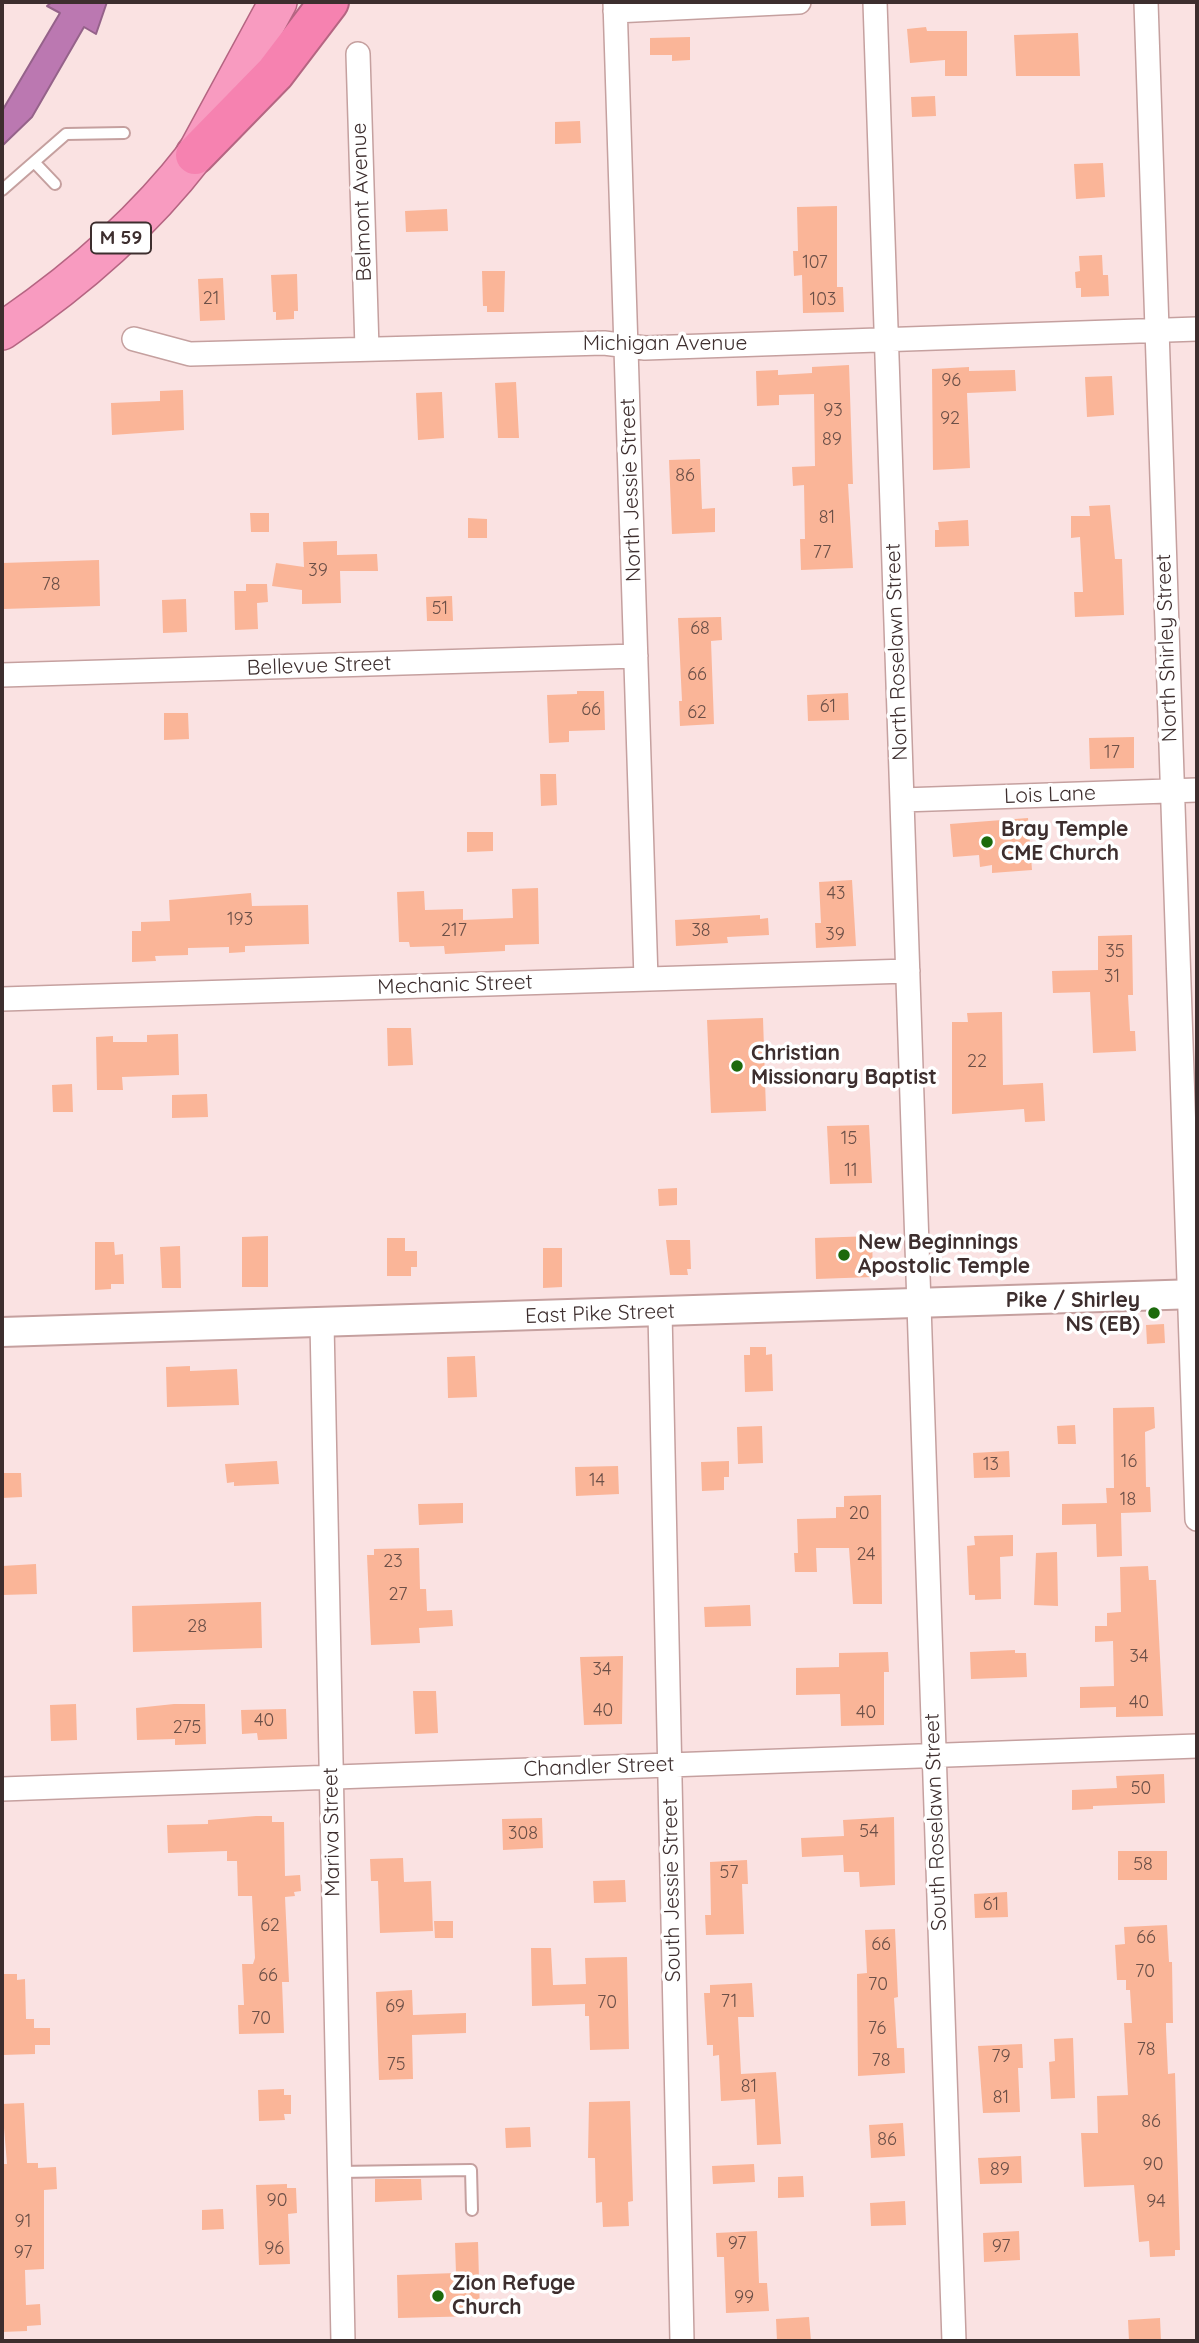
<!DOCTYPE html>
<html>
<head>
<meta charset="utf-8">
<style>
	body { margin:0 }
	#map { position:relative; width:1199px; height:2343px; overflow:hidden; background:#fae2e2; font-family:Quicksand,sans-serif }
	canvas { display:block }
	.frame { position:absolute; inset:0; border:4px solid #3d2e2e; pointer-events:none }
</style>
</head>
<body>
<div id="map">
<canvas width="1199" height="2343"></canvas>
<div class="frame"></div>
</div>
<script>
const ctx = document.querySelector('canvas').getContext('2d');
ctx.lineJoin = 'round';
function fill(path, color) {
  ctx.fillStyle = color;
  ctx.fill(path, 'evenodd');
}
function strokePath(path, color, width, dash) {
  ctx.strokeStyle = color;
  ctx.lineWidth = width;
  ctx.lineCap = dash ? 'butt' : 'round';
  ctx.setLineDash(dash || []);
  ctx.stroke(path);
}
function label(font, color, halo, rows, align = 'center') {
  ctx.font = font + ' Quicksand,sans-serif';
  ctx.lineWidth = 7;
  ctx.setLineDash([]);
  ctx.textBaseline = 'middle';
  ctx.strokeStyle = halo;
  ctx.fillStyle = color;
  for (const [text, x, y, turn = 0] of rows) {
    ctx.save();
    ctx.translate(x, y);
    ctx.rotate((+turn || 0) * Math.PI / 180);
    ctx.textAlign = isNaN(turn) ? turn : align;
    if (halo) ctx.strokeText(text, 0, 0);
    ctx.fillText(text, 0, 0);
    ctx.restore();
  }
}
const water = new Path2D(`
	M52,2h55l-11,32 -12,-7 -52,90 -30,29v-35l58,-98 -13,-7z`);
fill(water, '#bb78b1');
strokePath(water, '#95628a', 2);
fill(new Path2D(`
	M926,27l1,4h40v45h-22v-16l-35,3 -3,-34z
	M1078,33l2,43h-64l-2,-41z
	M690,37v23l-18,1v-6h-22v-17z
	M935,96l1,20 -24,1 -1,-20z
	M580,121l1,22 -26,1v-22z
	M1103,163l2,34 -29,2 -2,-35z
	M837,206v81h6l1,25 -41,1 -1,-38 -8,1 -1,-25h5l-1,-44z
	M447,209l1,22 -42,1 -1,-21z
	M1102,255l1,20h5l1,21 -28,1v-9h-5l-1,-16 5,-1 -1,-15z
	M482,271h23l-1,41h-17v-6h-4z
	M297,274l1,37h-4v8l-18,1v-8h-3l-2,-37z
	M223,278l2,42 -25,1 -2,-42z
	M849,365l4,119h-5l5,84 -52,2 -1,-31h5l-1,-54 -11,1 -1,-19 23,-1 -1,-72 -35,1v10l-22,1 -1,-35 22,-1v5l34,-2v-6z
	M969,367v4l46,-1 1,21 -49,2 3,75 -37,2 -1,-101z
	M1112,376l2,39 -27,2 -2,-40z
	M516,382l3,56h-21l-3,-55z
	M183,390l1,40 -72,5 -1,-32 49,-2v-10z
	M442,392l2,46 -26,2 -2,-47z
	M700,459l2,50 13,-1v24l-43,2 -3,-74z
	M1110,505l5,54h7l2,56 -49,2 -1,-25h9l-3,-55 -9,1v-22h19l-1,-10z
	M250,513h19v19h-18z
	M468,518l19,1v19h-19z
	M968,520l1,26 -34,1v-17h4l-1,-8z
	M337,541v14l40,-1 1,17h-38l1,32 -39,1v-14l-30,-4 4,-23 28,4 -1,-25z
	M99,560l1,46 -97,3 -1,-46z
	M246,584h21l1,18 -11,1 1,26 -23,1 -1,-39h12z
	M452,596l1,25h-26l-1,-24z
	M186,599l1,33 -24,1 -1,-33z
	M721,617l1,23 -11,1 3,83 -34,2 -1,-25h3l-4,-83z
	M577,691h27l1,39 -36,1v11l-20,1 -2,-48 30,-1z
	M848,693l1,27 -41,1 -1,-26z
	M164,713h24l1,26 -25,1z
	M1134,737v31l-44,1 -1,-31z
	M540,774h16l1,31 -16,1z
	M1028,818l4,52 -40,3v-8l-12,2 -1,-12 -26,2 -3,-33z
	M467,832h26v19l-26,1z
	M852,880l4,66 -40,2 -1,-25h6l-2,-41z
	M538,888l1,56 -34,1v6l-60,3 -1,-8 -34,1 -1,-5h-10l-2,-50 27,-1 1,19 38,-1v11l50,-2 -1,-29z
	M251,893l1,13 56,-1 1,39 -64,2v6l-16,1v-6l-41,1v7l-33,1 1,5 -24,1v-31h9v-9l29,-1 -1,-21z
	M760,915v4l8,-1 1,17 -42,2 1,6 -52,3 -1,-26z
	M1132,935l1,60h-5l2,36h5l1,20 -43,2 -3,-61 -37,1 -1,-22 46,-1v-34z
	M1002,1012l1,73 40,-2 2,38 -20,1 -1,-13 -72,5v-92h16l-1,-9z
	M763,1018l3,93 -55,2 -4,-93z
	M387,1028h24l2,37 -25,1z
	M178,1034l1,41 -57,2 1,13h-26l-1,-53 17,-1v6h34v-7z
	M72,1084l1,28h-20l-1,-27z
	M207,1094l1,23 -36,1v-23z
	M869,1125l3,58 -42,1 -3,-58z
	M677,1188v17l-18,1 -1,-17z
	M268,1236v51h-26v-50z
	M872,1236l1,41 -57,2 -1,-41z
	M387,1238h18v13h12v16h-6v9h-24z
	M666,1240h24l1,29h-4l1,6h-18z
	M95,1242h19l1,13 8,-1 1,30h-13v5l-16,1z
	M180,1246l1,42h-19l-2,-41z
	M543,1248h19v39l-19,1z
	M1164,1324l1,19 -18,1 -1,-19z
	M750,1347h16v8l6,-1 1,37 -28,1 -1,-37h6z
	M475,1356l2,41 -29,1 -1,-41z
	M190,1366v5l47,-2 2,36 -72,2 -1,-40z
	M1154,1407l1,21 -10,4 1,55h4l1,25 -30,1 1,43 -25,1 -1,-33 -34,1v-21l45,-1 -1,-15h8l-1,-80z
	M1075,1425l1,19h-18l-1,-18z
	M762,1426l1,37 -25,1 -1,-37z
	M1009,1451l1,26 -36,1 -1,-25z
	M277,1461l2,23 -45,2v-4l-7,1 -2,-19z
	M729,1461v16h-5v13l-22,1 -1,-29z
	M618,1466l1,28 -43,2 -1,-29z
	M2,1473h19l1,24 -20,1z
	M881,1495l1,109h-29l-4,-56h-33l1,24h-22l-1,-19h4l-1,-34 39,-1v-11h8v-11z
	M463,1503v20l-44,2 -1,-21z
	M1013,1535v21l-13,1 1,42 -26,1v-5h-6l-2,-49 8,-1 -1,-9z
	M419,1548l1,41h6l1,22 25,-1 1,16 -34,2 1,15 -49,2 -4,-90h7v-6z
	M1057,1552l1,54 -24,-1 2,-52z
	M36,1564l1,30 -35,1v-29z
	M1148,1566l1,14h7l7,136 -47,1v-10l-36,1v-21l34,-1 -1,-45 -18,1v-16h12v-13l14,-1 -1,-45z
	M261,1602l1,46 -129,4 -1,-46z
	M750,1605l1,21 -46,1 -1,-20z
	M1015,1650v3h11l1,24 -56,2 -1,-27z
	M888,1652l1,20h-5v53l-43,1 -1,-32 -44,1v-27l43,-1v-14z
	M623,1656l-1,68 -38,1 -4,-68z
	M413,1691h23l2,42 -23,1z
	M76,1704l1,36 -26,1 -1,-36z
	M174,1704h31l1,40 -31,1v-6l-38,1 -1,-32z
	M286,1709l1,30 -29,1 -1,-7 -15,1 -1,-24z
	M1164,1774l1,29 -72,3v3l-21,1v-20l45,-2 -1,-12z
	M256,1816h16v6h12l1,54 15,-1 1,16 -7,1 1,4 -10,1 4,85h-7l2,51 -45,1 -1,-29h6l-2,-41h11l2,-6 -3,-62h-14l-1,-35h-10v-10l-59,2 -1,-28 41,-1v-4z
	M894,1817l1,68 -35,2 -1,-15h-15l-1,-17 -41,2 -1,-19 43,-2 -1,-16z
	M542,1818l1,30 -40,2 -1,-31z
	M1118,1851h49v29h-49z
	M403,1858l1,24 27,-1 2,50 -53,2 -2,-52h-7l-1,-22z
	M747,1860l1,24h-6l2,50 -38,1 -1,-20h6l-1,-53z
	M625,1880l1,22 -32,1 -1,-22z
	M1007,1892l1,25 -33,1 -1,-24z
	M434,1921h19v17h-18z
	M1167,1925l2,37h3l1,61h-7v6l2,45 7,-1 5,177h-5v6l-25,1 -1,-16 -10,1 -5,-57 -50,2 -3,-54h17l-1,-37 31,-1 -4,-72h8l-2,-33h-4v-10h-9l-2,-35 10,-1 -1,-17z
	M895,1929l3,68 -4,1 3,50h7l1,25 -47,3 -1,-102 10,-1 -2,-43z
	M531,1948h20l2,37 33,-1 -1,-26 42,-1 2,92 -39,1 -1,-34h-4v-12l-53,2z
	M2,1974h15v6l8,-1 1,40h8v9h16v17h-15v9l-32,1z
	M752,1983l2,34h-16l3,57 35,-2 5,72 -24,1 -2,-46 -34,2 -2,-46 -6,1v-11h-6l-3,-52h6v-8z
	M412,1990l1,25 53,-2v20l-54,2 1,44 -34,1 -3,-88z
	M1073,2038l2,60 -24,1 -2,-37 6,-1 -1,-22z
	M1022,2044l1,24h-5l2,44 -37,1 -5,-67z
	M284,2089v6h7v19h-7l1,6 -26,1 -1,-31z
	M630,2101l3,100 -5,1 1,24 -26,1 -1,-25 -6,1 -1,-45h-7l1,-56z
	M24,2103l3,60h11v5l18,-1 1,22 -13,1v79l-19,1 1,35 14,-1 1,21 -14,1v5l-25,1v-168h5l-5,-60z
	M903,2123l2,33 -34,2 -2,-33z
	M530,2127l1,20 -25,1 -1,-20z
	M1021,2156l1,27 -42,1 -2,-26z
	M754,2164l1,18 -42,2 -1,-18z
	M803,2176l1,21 -26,1v-21z
	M375,2179h46l1,21 -47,2z
	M287,2184v4h9l1,25 -9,1 2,50 -31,1 -3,-80z
	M905,2201l1,24 -35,1 -1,-23z
	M223,2209l1,20 -22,1v-20z
	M757,2231l2,52h8l2,28 -43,2 -2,-56h-7l-1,-24z
	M1019,2231l1,29 -36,2 -1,-29z
	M478,2242l2,74 -82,2 -1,-43 59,-2 -1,-30z
	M809,2317l2,24h-34l-1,-22z
	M1160,2318l1,23h-32l-1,-21z`), '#fab598');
const service = new Path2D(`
	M35,163l20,21
	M2,190l64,-56 58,-1
	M339,2172l132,-2 1,40`);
const minor = new Path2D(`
	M615,2l31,977
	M875,2l79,2339
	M1146,2l51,1517
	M615,11l184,-9
	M358,54l9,295
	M134,339l56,15 414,-11 41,5 552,-19
	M2,675l634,-19
	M902,800l295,-10
	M2,999l906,-28
	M660,1312l22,1029
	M322,1323l21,1018
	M2,1789l1195,-43`);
const tertiary = new Path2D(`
	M2,1332l1195,-38`);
const trunk = new Path2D(`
	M2,331c74,-50 139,-106 193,-176l83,-153`);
const motorway = new Path2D(`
	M195,155l80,-82 54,-71`);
strokePath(service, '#c5a09f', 14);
strokePath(minor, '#c5a09f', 26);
strokePath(tertiary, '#c5a09f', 32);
strokePath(trunk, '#b56582', 40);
strokePath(motorway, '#b56582', 42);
strokePath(service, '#fff', 10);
strokePath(minor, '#fff', 23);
strokePath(tertiary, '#fff', 28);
strokePath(trunk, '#f89bc0', 37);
strokePath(motorway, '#f682b0', 38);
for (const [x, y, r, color] of [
	[987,842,7,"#1c6a0c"],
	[737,1066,7,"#1c6a0c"],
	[844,1255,7,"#1c6a0c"],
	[1154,1313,7,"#1c6a0c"],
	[438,2296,7,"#1c6a0c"]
]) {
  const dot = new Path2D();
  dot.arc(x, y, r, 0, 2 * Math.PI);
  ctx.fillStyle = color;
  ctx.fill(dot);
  strokePath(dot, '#fff', 2.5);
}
label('18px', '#6c5048', null, [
	["107",815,263],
	["21",211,299],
	["103",823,300],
	["96",951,381],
	["93",833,411],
	["92",950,419],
	["89",832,440],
	["86",685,476],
	["81",827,518],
	["77",822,553],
	["39",318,571],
	["78",51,585],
	["51",440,609],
	["68",700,629],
	["66",697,675],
	["61",828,707],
	["66",591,710],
	["62",697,713],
	["17",1112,753],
	["43",836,894],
	["193",240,920],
	["217",454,931],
	["38",701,931],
	["39",835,935],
	["35",1115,952],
	["31",1112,977],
	["22",977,1062],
	["15",849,1139],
	["11",851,1171],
	["16",1129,1462],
	["13",991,1465],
	["14",597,1481],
	["18",1128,1500],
	["20",859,1514],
	["24",866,1555],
	["23",393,1562],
	["27",398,1595],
	["28",197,1627],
	["34",1139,1657],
	["34",602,1670],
	["40",1139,1703],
	["40",603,1711],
	["40",866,1713],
	["40",264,1721],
	["275",187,1728],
	["50",1141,1789],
	["54",869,1832],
	["308",523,1834],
	["58",1143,1865],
	["57",729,1873],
	["61",991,1905],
	["62",270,1926],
	["66",1146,1938],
	["66",881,1945],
	["70",1145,1972],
	["66",268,1976],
	["70",878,1985],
	["71",729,2002],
	["70",607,2003],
	["69",395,2007],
	["70",261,2019],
	["76",877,2029],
	["78",1146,2050],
	["79",1001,2057],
	["78",881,2061],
	["75",396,2065],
	["81",749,2087],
	["81",1001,2098],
	["86",1151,2122],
	["86",887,2140],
	["90",1153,2165],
	["89",1000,2170],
	["90",277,2201],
	["94",1156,2202],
	["91",23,2222],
	["97",737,2244],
	["97",1001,2247],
	["96",274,2249],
	["97",23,2253],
	["99",744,2298]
]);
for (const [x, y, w] of [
	[121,238,60]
]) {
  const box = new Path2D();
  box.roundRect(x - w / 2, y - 15.5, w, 31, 5);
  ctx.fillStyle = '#fff';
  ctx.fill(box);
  strokePath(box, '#3d2e2e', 2);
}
label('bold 19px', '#3d2e2e', null, [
	["M 59",121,238]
]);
label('21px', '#3d2e2e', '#fff', [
	["Belmont Avenue",362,202,-92],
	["Michigan Avenue",665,344],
	["North Jessie Street",631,490,-92],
	["North Shirley Street",1167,648,-92],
	["North Roselawn Street",897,652,-92],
	["Bellevue Street",319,666,-2],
	["Lois Lane",1050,795,-2],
	["Mechanic Street",455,985,-2],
	["East Pike Street",600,1314,-2],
	["Chandler Street",599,1767,-2],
	["South Roselawn Street",936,1822,-92],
	["Mariva Street",332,1832,-91],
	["South Jessie Street",672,1890,-91]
]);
label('bold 21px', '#3d2e2e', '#fff', [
	["Bray Temple",1001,830],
	["CME Church",1001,854],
	["Christian",751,1054],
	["Missionary Baptist",751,1078],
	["New Beginnings",858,1243],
	["Apostolic Temple",858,1267],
	["Pike / Shirley",1140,1301,"right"],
	["NS (EB)",1140,1325,"right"],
	["Zion Refuge",452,2284],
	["Church",452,2308]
], 'left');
</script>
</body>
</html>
